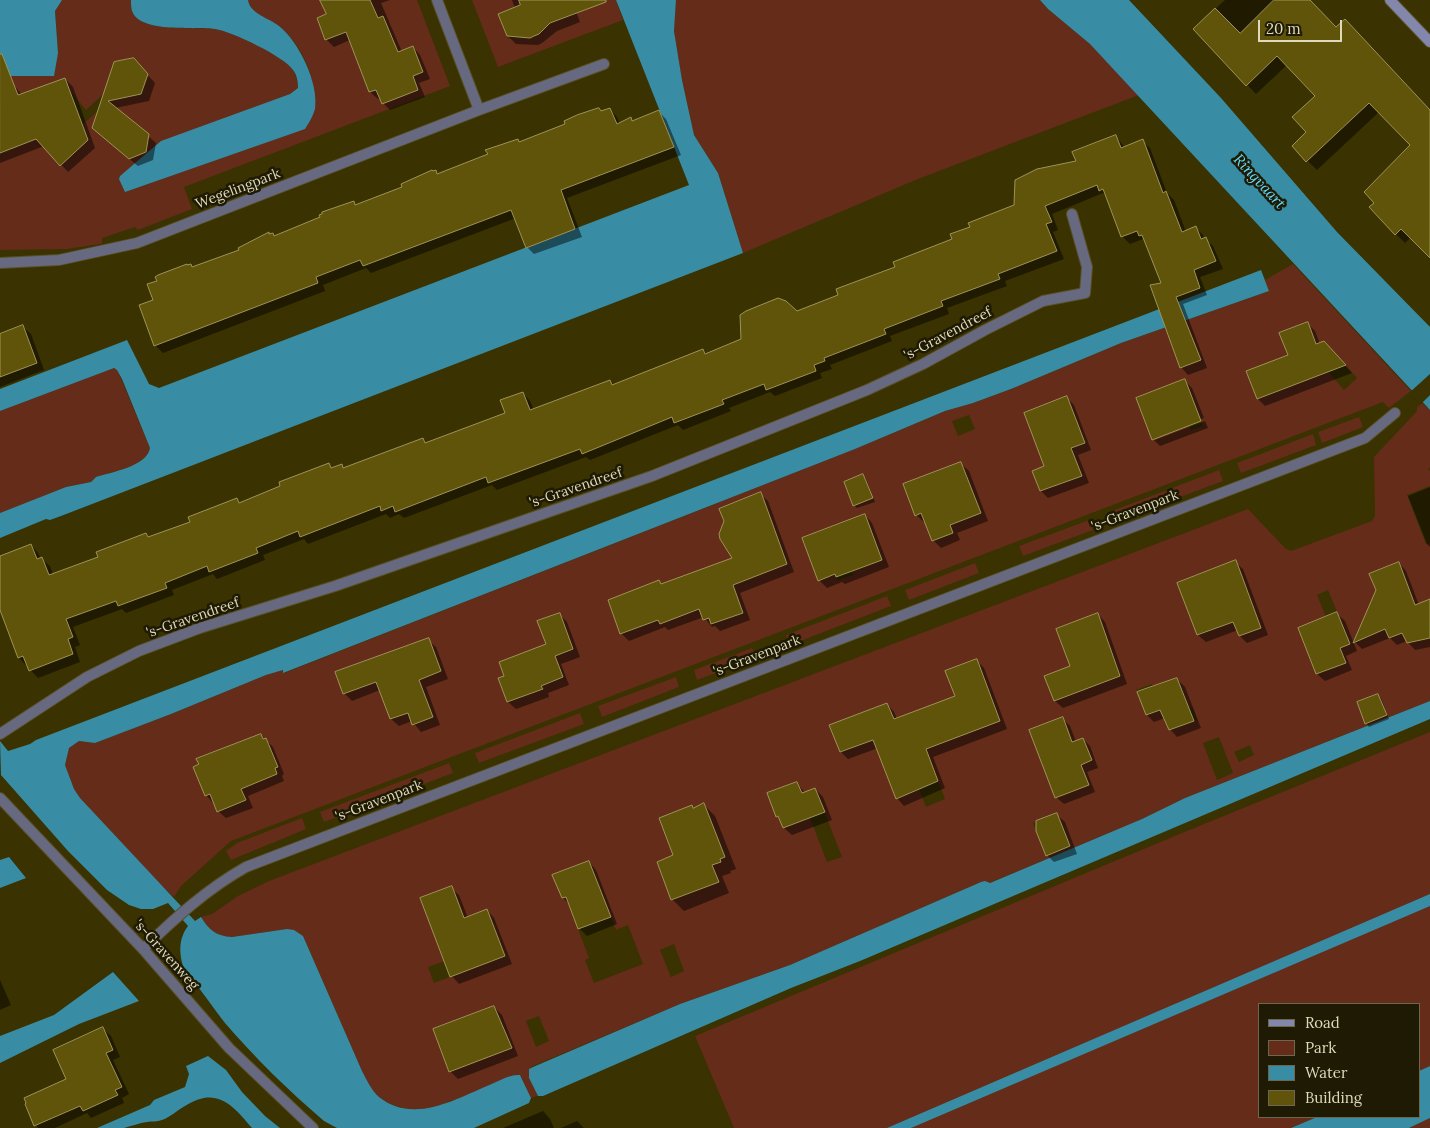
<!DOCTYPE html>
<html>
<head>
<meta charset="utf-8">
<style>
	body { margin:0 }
	#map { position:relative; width:1430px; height:1128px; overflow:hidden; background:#3a3201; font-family:Lora,serif }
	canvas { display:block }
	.legend { position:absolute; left:1258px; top:1003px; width:162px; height:115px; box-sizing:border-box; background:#1f1a03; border:1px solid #6c674d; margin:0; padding:6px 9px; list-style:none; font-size:15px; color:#dfdabc }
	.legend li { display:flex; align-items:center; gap:10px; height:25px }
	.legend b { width:25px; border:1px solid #6c674d }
	.scale { position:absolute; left:1258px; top:20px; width:84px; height:22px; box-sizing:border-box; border:2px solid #dfdabc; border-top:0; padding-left:6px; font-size:15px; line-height:18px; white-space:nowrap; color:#dfdabc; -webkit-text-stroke:4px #1f1a03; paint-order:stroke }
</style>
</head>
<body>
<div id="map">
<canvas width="1430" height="1128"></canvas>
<ul class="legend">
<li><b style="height:6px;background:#8287ab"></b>Road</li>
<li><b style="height:14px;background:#642c19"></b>Park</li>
<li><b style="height:14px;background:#388da4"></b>Water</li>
<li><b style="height:14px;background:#60540a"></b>Building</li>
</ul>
<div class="scale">20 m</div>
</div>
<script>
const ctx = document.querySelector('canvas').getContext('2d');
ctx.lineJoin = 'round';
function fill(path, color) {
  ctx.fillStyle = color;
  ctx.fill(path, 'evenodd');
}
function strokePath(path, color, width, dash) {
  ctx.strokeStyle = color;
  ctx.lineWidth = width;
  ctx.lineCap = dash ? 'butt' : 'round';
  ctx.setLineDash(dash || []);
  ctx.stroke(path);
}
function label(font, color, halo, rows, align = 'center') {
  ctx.font = font + ' Lora,serif';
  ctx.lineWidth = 5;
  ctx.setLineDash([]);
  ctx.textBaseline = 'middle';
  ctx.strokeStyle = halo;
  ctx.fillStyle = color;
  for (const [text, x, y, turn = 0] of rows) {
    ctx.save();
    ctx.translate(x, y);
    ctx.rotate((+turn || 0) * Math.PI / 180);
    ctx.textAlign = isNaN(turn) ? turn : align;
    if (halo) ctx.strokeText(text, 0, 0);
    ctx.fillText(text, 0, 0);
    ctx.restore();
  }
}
fill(new Path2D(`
	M62,0h69c0,4 0,8 1,11 8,23 65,15 83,18 16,2 70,28 78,41 3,5 5,12 5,18l-8,6 -129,48 -42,35 189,-53c17,-29 -3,-77 -28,-97 -11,-8 -30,-13 -32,-27h72l6,14 -9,4 8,22 59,-22 -7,1 -7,-19h47l33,86 -266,101 8,22 -54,21 -3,-3 -33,11v6h-2l-33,5 -67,1v-97l36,-14 24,26 13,-32 44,-39 4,4 20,-4 7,-20 -14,-16 -20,4 -7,21 4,4 -25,23 -15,-18 -6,-14 -47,17 -18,-16 58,-26 -3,-42zM413,46l10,26 -10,4 5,13 -36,14 -6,-13 -7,2 -10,-26zM134,122l15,12 -3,18 -17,7 -14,-12 3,-18z
	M472,0h47l1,5 -22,9 10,25 15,-5 6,4 10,-4 2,-7 32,-12 -5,-15h48l7,20 -125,47z
	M676,0h364l8,9 42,35 49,51 -221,84 -175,74 -25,-80 -24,-38 -12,-55 -8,-49z
	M1293,264l118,127 -22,17 -6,-6 -1152,439 -50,45 -7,11 -23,-21 -71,-78 -6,-9 -9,-24 4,-17 10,-7 16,2 76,-29 95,-39 17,-5 1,3 571,-224 90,-38 28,-8 38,-14 110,-46 148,-52 -4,-11zM1308,322l8,22 9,-2 32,36 -13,12 -20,-23 -21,8 2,6 -48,18 -11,-28 42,-16 -8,-22zM1191,336l10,24 -21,8 -9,-24zM1185,379l18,47 -12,4 -2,-5 -37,14 -16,-41zM1067,396l18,47 -14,5 11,28 -42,15 -8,-20 12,-5 -20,-53zM969,415l6,14 -17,7 -6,-15zM961,462l20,51 -31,12 3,8 -21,8 -11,-28 -6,2 -7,-19 6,-2 -4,-12zM863,475l10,23 -20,7 -9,-23zM761,492l8,23 -11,4 19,49 -31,12 -6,-12 -12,5 15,39 -31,12 -3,-6 -6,2 -6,-19 6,-2 -10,-26 31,-12 1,2 12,-4 -5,-13 -6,-1 -6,-6 1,-10 4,-4 -6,-16zM865,514l17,46 -30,11 1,4 -16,5 -2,-5 -17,6 -15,-40 16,-6v-4zM659,580l14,38 -13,5 -2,-3 -38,14 -12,-34zM560,613l13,36 -18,7 7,21 -21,9 1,3 -35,13 -9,-24 6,-3 -5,-13 47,-18 -9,-23zM429,639l12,32 -22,9 14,37 -21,8 -4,-12 -18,6 -14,-37 -33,12 -7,-22zM261,734l2,5 3,-1 12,29 -3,1 2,6 -23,9 -3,-6 -12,6 7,17 -29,11 -7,-17 -5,2 -12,-29 6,-3 -3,-5 29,-11 2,5 12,-5 -1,-5z
	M112,368l5,1 33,79c-3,18 -39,24 -54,29l-5,5 -25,5 -66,26v-102z
	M1422,403l8,7v57l-2,2 2,2v15l-23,9 19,49 4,-1v56l-19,9 -8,-36 -2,-5 -3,1 -3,-5 -26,11 8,19 3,26 9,19 13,-5 2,4 10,5 16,-12v71l-245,97 -43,21 -153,64 -8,-1 -191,83 -110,39 -147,62 -4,3v9l9,18 -7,2 -10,-22 -86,31c-20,5 -46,2 -61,-15 -5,-6 -8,-14 -12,-21l-59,-135 -16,-7 -55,8c-16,-1 -23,-7 -31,-20l11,-3 26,-18 31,-15 979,-372 37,39 6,3 81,-30 3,-5 -1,-59 43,-46v-4zM1236,560l25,68 -22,8 -6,-14 -36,13 -20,-52zM1328,590l19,46v9l-7,3 5,15 -29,11 -18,-46 28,-11 -9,-22zM1098,613l22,63 -66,25 -10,-25 15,-6 3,5 10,-4 -16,-42zM976,659l24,62 -51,19 -13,-36 19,-8 -9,-25zM1177,678l12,30 3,-1 5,13 -28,10 -8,-21 -15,6 -10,-25 16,-6 1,2zM1378,694l9,21 -22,9 -8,-22zM887,703l7,16 28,21 23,59 -19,8 -7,-18 -23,10 -23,-59 -33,12 -11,-27zM1063,717l26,68 -34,13 -25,-68zM1219,737l14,36 -16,7 -14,-37zM1250,745l4,10 -15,7 -5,-10zM797,782l5,11 13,-5 27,69 -15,5 -17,-44 -26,10 -16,-35zM704,803l21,54 -14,6 8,19 -48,18 -14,-38 16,-7 20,-47zM1057,813l13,33 -24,9 -13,-32zM589,861l27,69 12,-5 15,39 -49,19 -9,-23 4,-2 -23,-61 -4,1 -9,-23zM487,909l18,47 -71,27 -6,-16 32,-11 4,-38zM674,944l10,27 -13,6 -11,-27zM494,1006l15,38 -60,28 -16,-43zM539,1016l10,25 -13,6 -10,-26z
	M1359,417l4,10 -41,16 -4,-11z
	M1313,434l3,11 -75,28 -4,-10z
	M1219,470l4,11 -107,40 -4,-10z
	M1089,520l4,10 -70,26 -4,-10z
	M975,563l4,10 -70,27 -4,-10z
	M887,596l4,10 -101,39 -4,-10z
	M752,648l4,10 -59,22 -3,-10z
	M676,677l3,10 -77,30 -4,-11z
	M580,713l4,11 -105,39 -4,-10z
	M1430,732v334l-11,5v-67h-160v113h58l-26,11h-557l-39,-92 487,-203z
	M449,763l4,10 -129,49 -4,-10z
	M302,818l4,11 -75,31 -5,-9 11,-8z
	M1430,1118v10h-21z`), '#642c19');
fill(new Path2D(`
	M0,0h62l-7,11 3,42 -4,23h-46l-8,3z
	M131,0h117c2,14 21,18 31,26 20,16 40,57 36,83 -2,7 -6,14 -10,20l-180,63 -6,-13 1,-3 41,-35 129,-47 8,-6c0,-6 -1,-13 -5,-18 -8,-13 -62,-39 -78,-41 -18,-3 -75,5 -83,-18 -1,-3 -1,-7 -1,-11z
	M616,0h60l-2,31 8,49 12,55 24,38 25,80 -682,263 -11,4 -4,-1 -46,19v-25l66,-26 25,-5 5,-5c16,-5 51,-11 54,-29l-28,-69 -5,-9 -3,-2 -114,43v-22l127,-49 22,44 10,4 530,-203z
	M1040,0h89l92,98 116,134 93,95v83l-340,-366 -42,-35z
	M1261,270l8,21 -148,52 -110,46 -38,14 -28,8 -90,38 -572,224v-3l-17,5 -95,39 -76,29 -16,-2 -10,7 -4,17 9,24 6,9 115,123 6,-4c8,13 15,19 31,20l55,-8 7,1 9,6 59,135c5,9 9,19 17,26 34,27 75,3 108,-11 10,-4 22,-12 33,-11l11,23 -2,5 -55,25h-137l-13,-7c-35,-30 -69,-63 -99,-98 -12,-15 -22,-31 -35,-46h-3c-7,-17 -11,-35 1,-51l-20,-23 -15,6h-12l-12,-4 -22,-15 -39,-39 -67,-76 -1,-34 8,10 22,-7 6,-4z
	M1430,701v18l-570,242 -69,27 -248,108h-5l-9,-18v-9l4,-2 147,-63 110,-39 191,-83 4,-1 5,2 152,-64 43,-21z
	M9,857l17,21 -26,10v-28z
	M1430,894v12l-70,30 -449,192h-24z
	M113,972l26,29 -60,23 -79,39v-27l54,-21z
	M208,1056l18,14 16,22 23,24 15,12h-28c-20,-24 -36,-42 -67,-22 -8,4 -14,11 -23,14 -5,2 -10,1 -15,2 -8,1 -15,4 -23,6 -8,0 -19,0 -27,0l53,-23 4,-5 31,-13 4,-13 -3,-8z
	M1430,1066v52l-21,10h-118l26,-11h102v-46z`), '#388da4');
fill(new Path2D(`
	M1430,374v21l-10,10 -11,-12z`), '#3a3201');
fill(new Path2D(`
	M322,0h68l-9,3 21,49 11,-5 7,8 10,24 -11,4 6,14 -35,13 -7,-7 -2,-5 -3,1 -8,-7 -20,-52 -16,7 -8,-8 1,-24z
	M512,0h60l8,22 -23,9 -15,12 -4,2 -22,-1 -8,-8 7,-28z
	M1225,0h84l27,29 94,82v145l-19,-19 -6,6 -9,-9 -21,-31 37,-58 -33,-33 -62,58 -24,-24 15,-14 9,-36 -30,-31 -31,29 -62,-65z
	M115,64l26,4 14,15 -6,18 -34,7 41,35 -3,17 -15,6 -37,-31z
	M65,79l8,8 22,61 -27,24 -24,-26 -44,17v-74l13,-5 9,11z
	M610,109l7,8 3,7 10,-5 3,3 26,-10 7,7 15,36 -114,43 15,39 -48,17 -7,-7 -11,-29 -145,55 -5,-5 -43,17 2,6 -162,62 -8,-8 -1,-45 39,-32 47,-18 32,-16 3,3 79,-34 3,3 46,-18 32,-16 4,3z
	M1116,136l9,12 17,-7 8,7 17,45 7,7 12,32 10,-4 7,7 2,4 8,7 10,23 -23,8 7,18 -24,9 24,64 -19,7 -7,-8 -18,-83 -17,-42 -3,-3 -13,5 -8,-8 -15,-39 -4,-4 -51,21 6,16 -5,2 11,27 -59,22 2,5 -60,22 2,6 -59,22 2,5 -62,24 2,4 -12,4 2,5 -47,18 -5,-4 -41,16 2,3 -48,19 -5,-5 -88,35 -4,-3 -89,33 -5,-5 -88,33 -5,-4 -9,4 -4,-4 -78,30 -4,-5 -41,16 2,5 -48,19 -4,-5 -41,16 2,5 -48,18 -4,-4 -49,18 7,18 -5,2 5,15 -42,16 -19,-20 -19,-51v-50l31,-12 7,8 3,6 9,7 3,9 47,-17 46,-24 4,4 41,-15 46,-24 4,5 87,-40 5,5 8,-4 4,4 78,-30 4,5 80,-30 16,-21 7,8 4,9 76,-29 4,4 89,-35 4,4 35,-14 54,-28 44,-16 114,-56 17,-12 44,-22z
	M1308,324l7,7 5,13 12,7 20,22 -87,33 -7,-7 31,-43z
	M23,327l8,7 13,36 -44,17v-52z
	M1185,381l7,7 12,30 -49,19v3l50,-19 3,7 -48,18 -7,-7z
	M1067,398l7,7 17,45 -13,5 11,28 -41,15 -7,-7 5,-24z
	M961,464l8,7 19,50 -31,12 3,7 -19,8 -8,-8 -7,-18h-2l-8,-7z
	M863,476l3,3 9,23 -18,6 -3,-3z
	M1430,487v60l-3,-3 -19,-48z
	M760,494l8,7 26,71 -54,21 10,27 -30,11 -5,-5 -3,1 -8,-10 -36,13 -3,-3 -36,14 -8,-8 37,-52 4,4 72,-26z
	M865,515l7,8 17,44 -44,17 -3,-2 -15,6 -8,-8z
	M1235,562l8,7 25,66 -21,8 -7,-7 -2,-6 -32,12 -8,-7 -19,-52z
	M1399,563l7,8 13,34 11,-5v47l-15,3 -8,-9 -10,4 -7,-7 -28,11 -7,-7z
	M559,614l8,8 13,35 -19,7 8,21 -21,8 1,4 -33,12 -8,-7 -9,-24 6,-2 42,-31z
	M1098,614l7,8 22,62 -64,24 -8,-7 -9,-25 25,-10z
	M1337,614l8,7 12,30 -11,5 6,14 -27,11 -8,-7 -17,-45z
	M428,640l8,7 12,32 -22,8 14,38 -19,7 -9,-11 -13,5 -8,-7 -11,-29 -28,11 -8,-8z
	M976,660l8,8 23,61 -74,28 12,31 -41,18 -7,-8 -19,-50 -30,11 -7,-7 46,-48 7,8 3,7 60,-22z
	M1177,679l8,8 16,41 -24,9 -7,-8 -5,-11 -11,4 -7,-7z
	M1378,695l3,3 8,21 -20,8 -3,-4z
	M1062,718l8,8 6,16 7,-3 7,7 8,22 -11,4 8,20 -31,12 -8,-7z
	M261,735l12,12 11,27 -2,2 2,5 -36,15 5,12 -27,10 -8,-7 -3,-9 -2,1 -7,-8z
	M797,783l8,10 10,-4 8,8 9,23 -40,15 -8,-7 -2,-8 -5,-4z
	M704,805l11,11 21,53 -6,2 1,2 -9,3 7,17 -45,18 -12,-12 3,-43 18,-47z
	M1057,815l8,7 12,32 -23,8 -7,-7z
	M589,862l7,8 21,54 -30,12 -8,-8 -9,-23 -7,-7z
	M451,888l8,7 9,23 19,-8 7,8 18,46 -53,20 -7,-8z
	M0,980l11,25 -11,5z
	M494,1007l8,8 16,41 -60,23 -8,-8z
	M103,1029l8,7 9,21 -7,3 16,34 -7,4 2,5 -33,15 -4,-5 -32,15h-17l-12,-23 41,-25z
	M543,1111l7,8 4,9h-51z
	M577,1121l7,7h-23z`), '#0007');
const building = new Path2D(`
	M320,0h50l8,18 5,-2 15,36 15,-6 10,26 -10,4 5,14 -36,14 -6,-14 -7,2 -23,-60 -21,8 -8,-22 9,-4z
	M519,0h87v2l-56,21 -11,11 -5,2 -4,2 -23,-2 -9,-22 22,-9z
	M1274,0h36l26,27 9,-8 85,91v148l-29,-29 -6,6 -26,-28 5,-4 -10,-11 46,-47 -41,-42 -63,59 -14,-16 14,-14 -14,-15 23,-21 -38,-40 -31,30 -53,-57 22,-21 25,25z
	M0,54h2l16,41 47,-17 23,62 -28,26 -24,-27 -36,14z
	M134,58l14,16 -7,20 -33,7 41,33 -3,18 -17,7 -37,-31 22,-66z
	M599,108l2,3 9,-3 7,16 14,-7 1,4 27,-11 15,37 -113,43 14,39 -49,19 -15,-38 -148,56 -3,-6 -44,17 2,6 -164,63 -15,-41 14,-5 -6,-16 10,-3 -2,-4 3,-2 29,-11v1l4,-1 1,3 47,-17 -1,-2 31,-16v2l4,-1 1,3 46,-19 -1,-2 3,-1v-2l32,-11 1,4 47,-18 -1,-3 31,-14 1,1 3,-1 1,4 51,-20 -3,-4 33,-11 1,3 46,-18 -1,-3 13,-6z
	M1116,135l5,13 22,-9 20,54 3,-2 16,41 14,-6 5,13 5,-2 10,24 -22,9 6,18 -24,9 25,63 -21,8 -30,-83 11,-2 -19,-48 -3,1 -2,-5 -16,6 -18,-48 -4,2 -2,-6 -52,21 7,16 -6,2 11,27 -59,23 2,5 -59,22 2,5 -59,23 2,5 -62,24 1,3 -11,4 2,6 -50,19 -2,-6 -42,16 2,4 -50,19 -2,-6 -90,37 -2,-5 -92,34 -2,-6 -91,35 -2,-6 -12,5 -1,-5 -80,31 -2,-6 -42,17 2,5 -49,19 -2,-6 -42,17 2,5 -33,12 -16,6 -2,-5 -50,18 7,18 -5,2 5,15 -44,17 -6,-15 -5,2 -18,-48v-54l31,-12 6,15 5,-2 7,18 49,-18 -2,-5 50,-19 2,4 42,-15 -2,-5 49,-19 2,5 41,-17 -1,-4 50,-19 2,5 11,-4 1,4 80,-30 2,5 80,-30 -5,-13 23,-8 7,18 80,-30 2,5 91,-36 2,5 36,-15 -1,-24 6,-4 32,-13 8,3 11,10 41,-16 -2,-6 59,-22 -2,-5 59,-23 -2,-5 20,-7 -2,-4 46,-18 1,-25 22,-11 39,-8 -4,-9z
	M1308,322l8,22 8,-3 22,24 -89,34 -11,-28 42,-16 -9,-22z
	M23,325l14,38 -37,14v-43z
	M1185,379l16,42 -49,19 -16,-42z
	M1067,396l18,47 -14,5 11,28 -42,15 -8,-20 12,-5 -20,-53z
	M961,462l20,51 -31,12 3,8 -21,8 -11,-28 -6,3 -12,-32z
	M863,474l10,24 -20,8 -9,-24z
	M761,492l26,72 -54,21 10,28 -32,11 -2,-6 -6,2 -4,-11 -39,15 -2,-4 -38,14 -12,-34 51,-20 2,4 71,-26 -12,-19 -1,-5 5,-13 -5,-12z
	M865,514l17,46 -46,17 -1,-3 -17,7 -16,-43z
	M1236,560l25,68 -22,8 -6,-14 -36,13 -20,-52z
	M1399,562l16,43 15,-6v39l-23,5 -5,-10 -13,5 -4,-9 -32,14 23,-53 -7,-16z
	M1337,612l13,32 -10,4 6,15 -30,11 -18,-46z
	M560,613l13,36 -18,7 8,21 -22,9 2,3 -36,13 -9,-24 6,-2 -5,-14 47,-18 -9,-23z
	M1098,613l22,63 -66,25 -10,-25 26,-10 -14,-37z
	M429,638l12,33 -22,9 14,37 -21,8 -4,-12 -18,6 -14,-37 -33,12 -8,-22z
	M977,659l23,62 -74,28 12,32 -42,18 -23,-59 -33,12 -11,-27 58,-22 7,16 61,-23 -10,-25z
	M1177,678l17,43 -25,9 -9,-20 -14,5 -9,-23z
	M1378,694l9,21 -22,9 -8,-22z
	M1063,717l9,25 11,-4 9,22 -11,5 8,20 -34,13 -26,-68z
	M261,734l2,5 3,-1 12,29 -3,1 2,6 -36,15 5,11 -29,12 -7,-18 -5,2 -12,-29 6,-3 -3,-5z
	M797,782l5,11 13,-5 10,24 -42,16 -5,-12 -2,1 -9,-24z
	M704,803l21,54 -5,2 1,3 -9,3 7,17 -48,18 -14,-38 16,-7 -14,-37 33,-13 1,3z
	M1057,813l13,33 -24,10 -10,-25v-10z
	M589,861l22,56 -33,12 -12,-32 -4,1 -10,-23z
	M452,886l12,32 23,-9 18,47 -55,21 -30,-79z
	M494,1006l18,42 -63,24 -16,-43z
	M103,1027l10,23 -7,3 16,34 -7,3 3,5 -35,16 -3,-5 -46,20 -9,-22 1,-1 -2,-5 42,-19 -13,-29z`);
fill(building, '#60540a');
strokePath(building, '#9e9357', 1);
const street = new Path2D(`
	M437,0l42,110
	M0,263l59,-3 78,-17 342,-133 125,-46
	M0,734l87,-57 52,-26 61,-23 135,-42 317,-110 215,-86 56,-26 62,-34 58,-29 42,-8 2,-26 -15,-53
	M0,798l143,151 86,99 84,80
	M143,949c32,-31 64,-60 103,-82l1119,-429 30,-25`);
const secondary = new Path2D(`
	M1390,0l40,42`);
strokePath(street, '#585023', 12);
strokePath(secondary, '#585023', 12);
strokePath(street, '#666980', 10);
strokePath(secondary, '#8287ab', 10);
label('14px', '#dfdabc', '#1f1a03', [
	["Wegelingpark",238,189,-21],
	["'s-Gravendreef",948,334,-28],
	["'s-Gravendreef",576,488,-19],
	["'s-Gravenpark",1135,511,-21],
	["'s-Gravendreef",193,618,-19],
	["'s-Gravenpark",757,656,-21],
	["'s-Gravenpark",379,801,-21],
	["'s-Gravenweg",166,955,48]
]);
label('italic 15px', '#62dbfd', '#1f1a03', [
	["Ringvaart",1259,182,47]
]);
</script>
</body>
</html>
